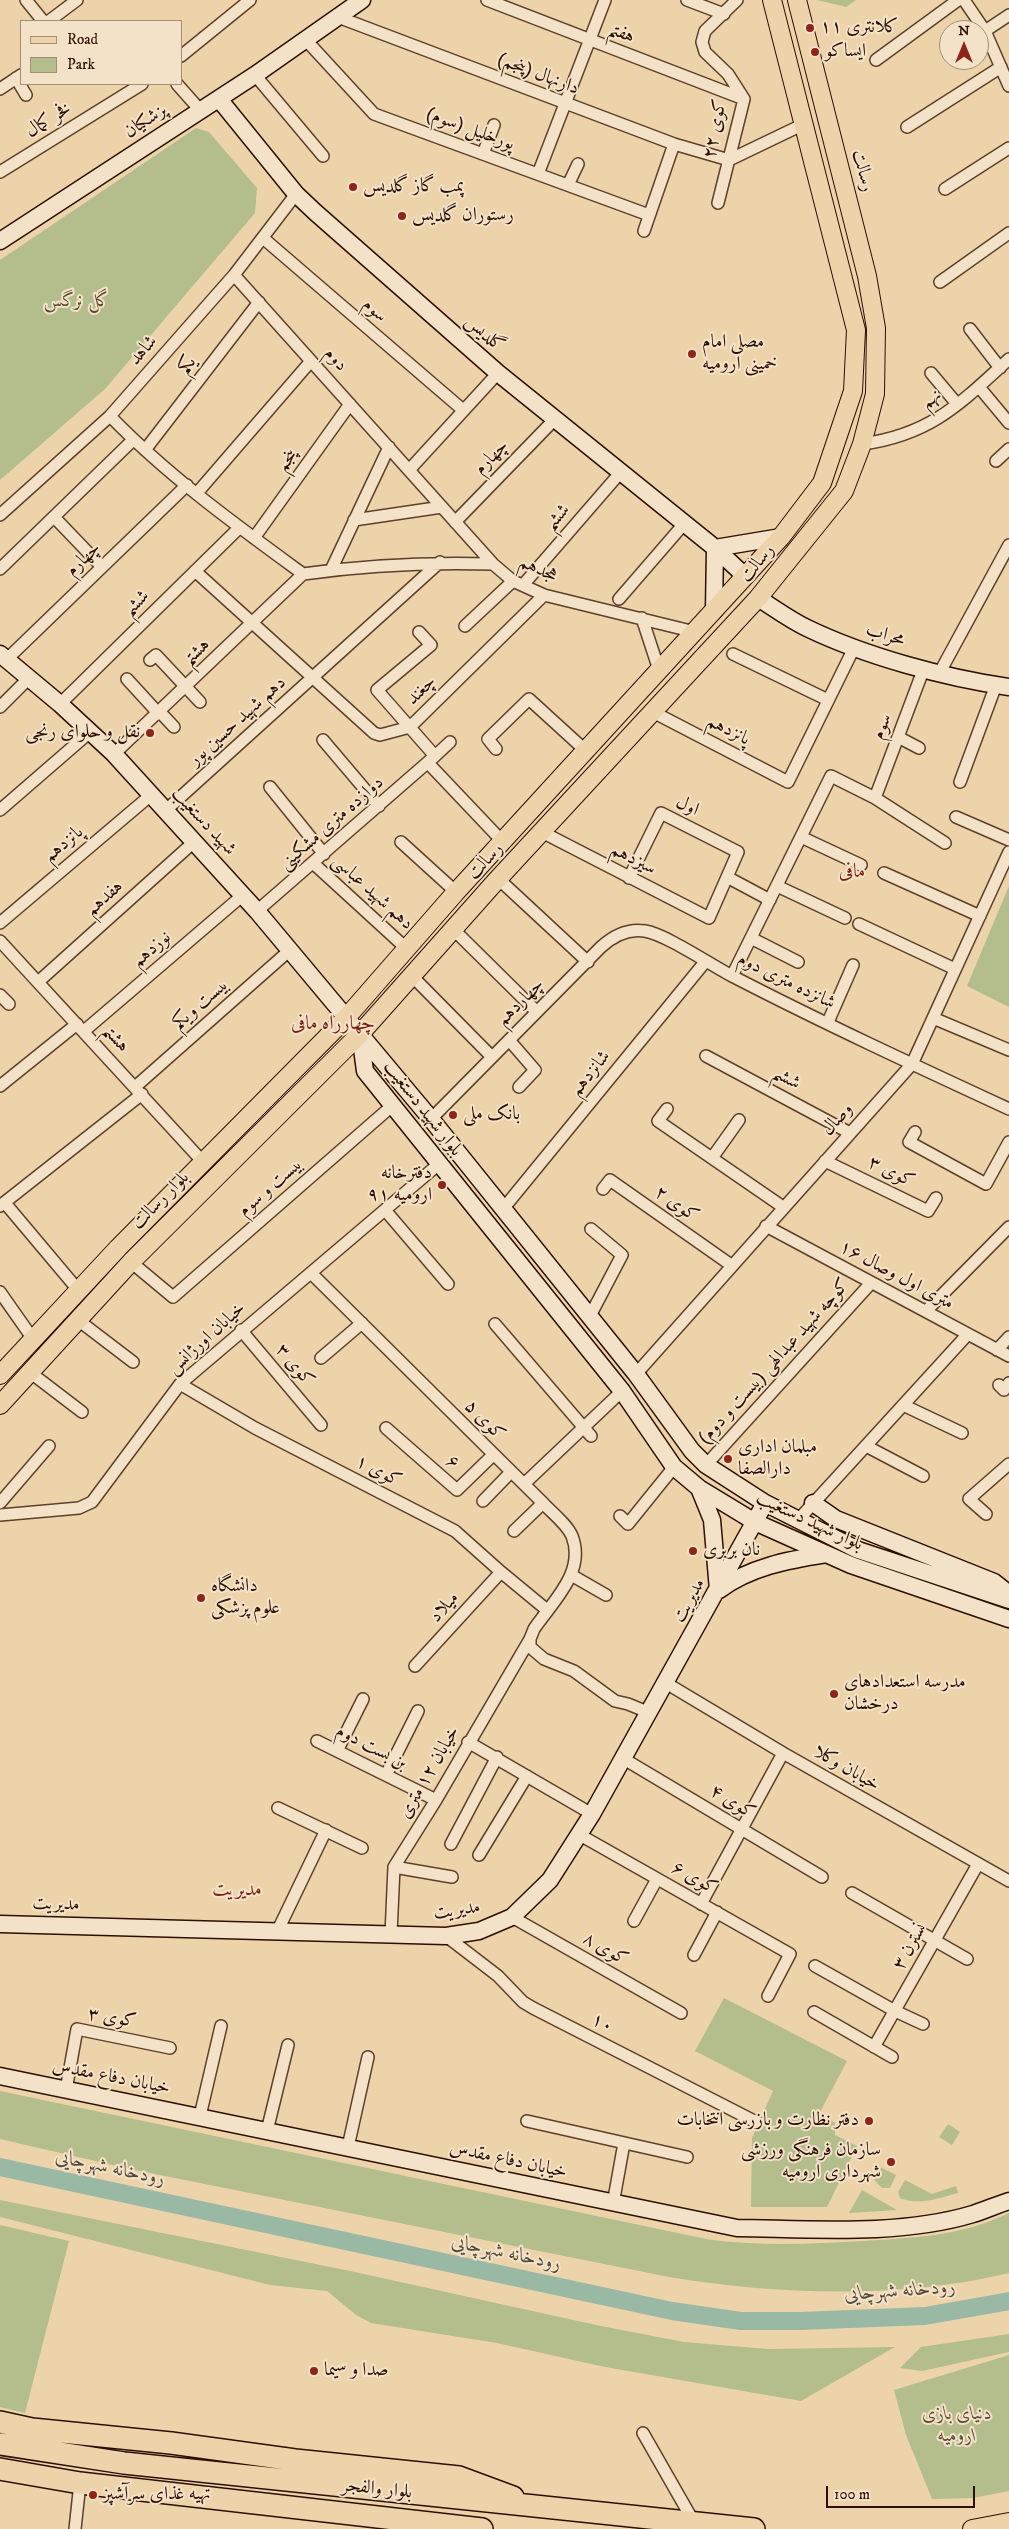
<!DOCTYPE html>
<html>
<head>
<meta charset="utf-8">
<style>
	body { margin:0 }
	#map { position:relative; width:1009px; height:2529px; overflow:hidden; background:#edd3aa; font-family:"IM FELL DW Pica",serif }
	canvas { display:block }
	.legend { position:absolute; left:20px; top:20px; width:162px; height:65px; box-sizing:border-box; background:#f3e2c8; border:1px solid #a38e78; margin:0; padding:6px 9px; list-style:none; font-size:15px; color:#2c0f00 }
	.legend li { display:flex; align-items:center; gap:10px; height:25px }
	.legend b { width:25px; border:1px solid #a38e78 }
	.north { position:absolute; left:939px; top:20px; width:50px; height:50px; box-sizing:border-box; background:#f3e2c8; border:1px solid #a38e78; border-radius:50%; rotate:0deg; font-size:14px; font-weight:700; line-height:20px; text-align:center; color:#2c0f00 }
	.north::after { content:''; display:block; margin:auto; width:18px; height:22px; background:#8f2418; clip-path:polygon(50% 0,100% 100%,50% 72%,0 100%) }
	.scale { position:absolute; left:826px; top:2486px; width:149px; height:22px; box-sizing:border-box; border:2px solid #2c0f00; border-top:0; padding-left:6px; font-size:15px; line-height:18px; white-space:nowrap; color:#2c0f00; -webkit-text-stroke:4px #f3e2c8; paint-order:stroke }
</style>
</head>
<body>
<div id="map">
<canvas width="1009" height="2529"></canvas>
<ul class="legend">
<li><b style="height:6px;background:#edd3aa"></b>Road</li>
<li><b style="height:14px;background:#b3be8c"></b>Park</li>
</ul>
<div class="north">N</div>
<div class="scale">100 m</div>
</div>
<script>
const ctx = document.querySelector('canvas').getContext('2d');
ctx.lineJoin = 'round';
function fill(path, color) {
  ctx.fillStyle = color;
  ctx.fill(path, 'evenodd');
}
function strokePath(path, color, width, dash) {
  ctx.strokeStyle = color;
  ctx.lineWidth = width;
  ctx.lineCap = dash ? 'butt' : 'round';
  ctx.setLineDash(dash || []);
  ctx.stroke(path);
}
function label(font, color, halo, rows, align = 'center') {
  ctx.font = font + ' "IM FELL DW Pica",Amiri,serif';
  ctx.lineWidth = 4;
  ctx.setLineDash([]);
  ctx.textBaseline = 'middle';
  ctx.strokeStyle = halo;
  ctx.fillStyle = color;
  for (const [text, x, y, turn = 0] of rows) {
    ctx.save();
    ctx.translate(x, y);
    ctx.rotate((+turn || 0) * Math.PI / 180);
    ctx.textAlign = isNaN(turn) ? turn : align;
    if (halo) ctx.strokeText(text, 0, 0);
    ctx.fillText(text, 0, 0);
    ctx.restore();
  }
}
fill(new Path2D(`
	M817,0h39l-10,7z
	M196,128l13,4 48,56 -2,25 -150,176 -105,91v-220z
	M1009,886v121l-42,-21z
	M724,1998l123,63 -27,51 15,11v12l22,11 -30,61h-76l1,-69 21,-47 -78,-40z
	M0,2091l711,149c52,6 101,4 153,1 54,-4 94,-4 145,-28v60c-107,26 -232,22 -340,4l-539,-108 -130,-30z
	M948,2124l12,8 -8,13 -13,-8z
	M880,2167l16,8 -6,13h-8l-8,-8z
	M905,2180l27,14 24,-8 2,7c-18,5 -41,13 -58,5l-2,-6z
	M862,2190l35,20 -48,3z
	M0,2200l350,71 251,55 83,16 84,7 127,-2 -94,54 -196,-34 -108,-24 -126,-20 -15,-8 -29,-24 -57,-6 -270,-68z
	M0,2225l69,16 -44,172 -25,-6z
	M1009,2334v18l-87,19 -22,-3 21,-21z
	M1009,2355v136l-36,7 -41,1 -26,-64 -12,-45z`), '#b3be8c');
strokePath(new Path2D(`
	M0,2167l672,144 69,10h60l124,-5 84,-15`), '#9ab9a4', 18);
const street = new Path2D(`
	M26,0l17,21
	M487,0l257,99
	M687,0l37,14
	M964,0l21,31 24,55
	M338,17l336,127 55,16
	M49,21l28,-21
	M985,31l24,-16
	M305,39l69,75 275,101
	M181,56l69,-56
	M876,60l82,-60
	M255,75l68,81
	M16,78l10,17
	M177,84l23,26
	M0,89l21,-14
	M907,127l94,-60
	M483,154l11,-29
	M729,160l75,-36
	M0,172l142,-88
	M538,174l67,-174
	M568,185l10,-21
	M945,189l64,-41
	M718,203l26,-104 -16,-25 -23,-22 -3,-10 3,-11 32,-31
	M644,231l30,-87
	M263,238l200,172
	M234,275l259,289 20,17 31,14 151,37
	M940,282l69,-49
	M970,329l30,39
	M931,373l26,31
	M979,387l30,36
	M110,416c58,60 126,109 193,158 63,-9 127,-12 190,-10
	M862,444c68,-9 98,-40 147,-85
	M145,450l114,-148
	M996,461l13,-12
	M410,469l88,-96
	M197,493l114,-132
	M0,515l110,-99 124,-141 62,-81
	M54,517l48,50
	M354,520l88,-13
	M455,522l100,-103
	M254,538l96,-134
	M0,569l133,-129
	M331,570l58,-123
	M195,571l179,162 6,2 30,-8 134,-132
	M523,585l97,-112
	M619,599l64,-74
	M642,618l17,52
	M465,626l48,-45
	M733,654l95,46
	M6,660l181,-175
	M150,660l6,-5 44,47
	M940,672l69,-127
	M127,679l32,35
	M60,704l179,-176
	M0,707l28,-28
	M160,712l14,15
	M653,712l135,70 66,-134
	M898,737l21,11
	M323,740l56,66
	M496,749l-8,-10 41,-40 57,52
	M114,754l189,-180
	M435,756l15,-14
	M429,764l74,78
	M960,782l36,-97
	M270,787l54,67
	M875,798l49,-130
	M0,810l90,-78
	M165,811l275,-249
	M956,817l53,23
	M542,832l167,86 29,-66 -77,-39 -32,65
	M801,837l60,28
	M401,842l55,50
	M313,863l94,86
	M884,873l96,43
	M727,877l43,23
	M496,881l9,4 83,77
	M777,886l68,32
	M257,911l178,-155 -58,-66 54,-45 -12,-13
	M0,923l151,-128
	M859,924l96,45
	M453,929l84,83
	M751,938l47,24
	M0,941l203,221
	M412,976l79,80
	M732,976l99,-200 44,22 70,45
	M38,982l157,-141
	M0,995l9,9
	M933,1018l76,32
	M828,1022l25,-57
	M84,1031l159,-136
	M509,1040l26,30 -16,17
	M706,1056l144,77
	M0,1086l77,-62
	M135,1087l155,-137
	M667,1109l-9,12 125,86
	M431,1119l170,-172c12,-11 26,-19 44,-16 20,3 66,34 87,45 91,47 184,90 277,133
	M915,1132l-6,10 77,42 23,-42
	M712,1158l27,-38
	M825,1161l103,50 8,-13
	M603,1189l7,-9 121,85
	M5,1203l74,88
	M0,1206l142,-112
	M503,1209l202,-247
	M385,1210l63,74
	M766,1226l243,130
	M131,1262l42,35 220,-192
	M312,1274l231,229c9,10 24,21 29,33 14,36 -19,65 -38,93l-4,10v8l14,12 30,12 41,30 13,3 22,9
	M0,1292l33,47
	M926,1311l83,-84
	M590,1316l32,-61 -31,-26
	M78,1320l55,42
	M495,1324l96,112
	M241,1330l80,95
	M997,1350l12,-13
	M321,1358l41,-35
	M31,1373l51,39
	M636,1374l276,-310 97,-212
	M180,1384l75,44 200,103 46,41 46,38
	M999,1385l5,5 5,-7
	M903,1405l59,28
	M386,1428l71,62 36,-35
	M866,1446l57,30
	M706,1465l165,-182
	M524,1484l98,-93
	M483,1501l28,-29
	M0,1503l49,-57
	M986,1514l-17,-15 40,-35
	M0,1515l79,-7 13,-6 88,-118 260,-221
	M620,1516l8,8 46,-57
	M799,1519l169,-185
	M514,1531l29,-28
	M573,1576l33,19
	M415,1666l86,-94
	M666,1683l117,70 226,128
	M317,1741l119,59
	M468,1742l124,72
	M337,1751l26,-52
	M624,1759l198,118
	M386,1775l32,-64
	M278,1808l84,40
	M580,1835l210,119 -22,42
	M451,1844l46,-87
	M479,1855l48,-79
	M394,1867l58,10
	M852,1893l115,66
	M701,1904l82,-151
	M512,1917l169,96
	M634,1921l23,-42
	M277,1932l49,-102
	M391,1934l3,-67 42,-67 94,-161
	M446,1936l52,40 25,26 10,6 223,114
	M694,1955l23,-43
	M815,1966l80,45 28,13
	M814,2012l78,45
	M874,2047l104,-183
	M66,2090l11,-61 93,19
	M200,2116l21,-90
	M527,2121l160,36
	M267,2131l21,-86
	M348,2147l20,-90
	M613,2204l11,-61
	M643,2433l52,91
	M75,2529l5,-46`);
const secondary = new Path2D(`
	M219,99l77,95 19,18 183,161 217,175 30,28
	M0,241l255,-166 107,-75
	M758,598c16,10 32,22 49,30 58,28 138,50 202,59
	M714,611l1,-63 66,-11
	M0,654l60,50 54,50 143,157 174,208 205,255 56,77 14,14 59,38 93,47 151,50
	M360,1034l5,37 257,320 52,76 25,21 56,34 96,43 158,54
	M699,1488l13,32 6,70
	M813,1503l23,16 158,63 15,12
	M719,1590c31,-23 69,-30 107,-36
	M0,1924l446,12 33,-5 33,-14 38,-37 42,-66 173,-311
	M0,2076l737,152c76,1 163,8 236,-14 12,-4 24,-9 36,-13`);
const primary = new Path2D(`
	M0,1375l118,-127 228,-230 110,-126 325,-355 41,-54 31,-92 3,-61 -84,-330
	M0,1405l131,-143 229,-228 136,-153 262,-283 86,-107 18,-47 13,-50 1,-66 -9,-52 -70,-276
	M972,2529l37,-7`);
const highway = new Path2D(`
	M0,2422l32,7 139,14 124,17 164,17 54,20
	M0,2444l124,19 630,66
	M0,2469l80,14 402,46`);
strokePath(street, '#5c402a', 14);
strokePath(secondary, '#2c0f00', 19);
strokePath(primary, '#2c0f00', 20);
strokePath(highway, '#2c0f00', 24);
strokePath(street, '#f3e2c8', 11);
strokePath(secondary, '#f3e2c8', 16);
strokePath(primary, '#edd3aa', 18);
strokePath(highway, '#edd3aa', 21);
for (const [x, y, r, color] of [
	[810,28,5,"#8f2418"],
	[815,52,5,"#8f2418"],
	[353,187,5,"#8f2418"],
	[402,216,5,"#8f2418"],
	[692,354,5,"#8f2418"],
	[150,733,5,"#8f2418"],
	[453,1115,5,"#8f2418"],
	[442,1185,5,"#8f2418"],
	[728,1459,5,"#8f2418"],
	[693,1551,5,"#8f2418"],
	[201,1598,5,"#8f2418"],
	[834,1694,5,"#8f2418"],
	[869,2121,5,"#8f2418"],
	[891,2162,5,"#8f2418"],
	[314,2371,5,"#8f2418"],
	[93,2495,5,"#8f2418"]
]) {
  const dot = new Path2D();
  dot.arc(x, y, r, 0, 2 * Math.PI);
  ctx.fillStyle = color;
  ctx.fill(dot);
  strokePath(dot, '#f3e2c8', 2);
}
label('19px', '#2c0f00', '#f3e2c8', [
	["کلانتری ۱۱",820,28],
	["ایساکو",825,52],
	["پمب گاز گلدیس",363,187],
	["رستوران گلدیس",412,216],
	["مصلی امام",702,343],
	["خمینی ارومیه",702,365],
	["نقل و حلوای رنجی",140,733,"right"],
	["بانک ملی",463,1115],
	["دفترخانه",432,1174,"right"],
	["۹۱ ارومیه",432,1196,"right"],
	["مبلمان اداری",738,1448],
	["دارالصفا",738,1470],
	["نان بربری",703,1551],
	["دانشگاه",211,1587],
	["علوم پزشکی",211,1609],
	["مدرسه استعدادهای",844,1683],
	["درخشان",844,1705],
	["دفتر نظارت و بازرسی انتخابات",859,2121,"right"],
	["سازمان فرهنگی ورزشی",881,2151,"right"],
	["شهرداری ارومیه",881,2173,"right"],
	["صدا و سیما",324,2371],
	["تهیه غذای سرآشپز",103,2495]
], 'left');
label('19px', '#2c0f00', '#f3e2c8', [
	["هفتم",621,34,21],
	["دارنهال (پنجم)",538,75,21],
	["فخر کمال",49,121,-32],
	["پزشکیان",146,122,-33],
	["کوی ۲۲",716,129,-79],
	["پورخلیل (سوم)",470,130,20],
	["رسالت",862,171,76],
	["سوم",374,311,41],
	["گلدیس",484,334,42],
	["شاهد",144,351,-49],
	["دوم",335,360,48],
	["یکم",188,366,-53],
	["نهم",932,400,-36],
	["چهارم",492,458,-46],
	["پنجم",288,461,-54],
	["ششم",558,518,-49],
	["چهارم",84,560,-44],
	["رسالت",758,564,-51],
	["هجدهم",538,570,25],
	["ششم",137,604,-45],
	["محراب",885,636,17],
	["هشتم",197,653,-44],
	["چغند",422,691,-45],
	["دهم شهید حسین پور",238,722,-42],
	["سوم",883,727,-69],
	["پانزدهم",728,731,27],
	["اول",687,807,25],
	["شهید دستغیب",203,822,47],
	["دوازده متری مشکینی",332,824,-41],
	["پانزدهم",64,845,-40],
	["سیزدهم",633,860,27],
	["رسالت",486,862,-47],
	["دهم شهید عباسی",372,893,42],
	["هفدهم",105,899,-42],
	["نوزدهم",152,950,-41],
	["شانزده متری دوم",786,982,26],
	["چهاردهم",521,1003,-45],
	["بیست ویکم",201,1005,-41],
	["هشتم",115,1039,47],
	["شانزدهم",591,1074,-51],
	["ششم",786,1079,28],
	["بلوار شهید دستغیب",422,1109,52],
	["وصال",838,1120,-48],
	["کوی ۳",891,1173,26],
	["بیست و سوم",271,1188,-41],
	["بلوار رسالت",161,1201,-45],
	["کوی ۲",676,1205,35],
	["۱۶ متری اول وصال",896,1276,28],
	["خیابان اورژانس",207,1339,-42],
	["کوچه شهید عبدالهی (بیست و دوم)",775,1362,-48],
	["کوی ۳",294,1366,50],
	["کوی ۵",484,1421,45],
	["۶",452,1463,41],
	["کوی ۱",378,1472,27],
	["بلوار شهید دستغیب",809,1522,25],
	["مدیریت",690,1601,-61],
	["میلاد",445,1608,-48],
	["بن بست دوم",371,1748,27],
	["خیابان وکلا",846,1769,30],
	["خیابان ۱۲ متری",430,1773,-60],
	["کوی ۴",732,1803,31],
	["کوی ۶",694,1879,29],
	["مدیریت",56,1905,2],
	["مدیریت",457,1911,-8],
	["نسترن ۳",911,1947,-61],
	["کوی ۸",605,1950,30],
	["کوی ۳",112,2019,9],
	["۱۰",602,2024,27],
	["خیابان دفاع مقدس",111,2078,11],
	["خیابان دفاع مقدس",508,2161,12],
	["بلوار والفجر",377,2490,6]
]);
label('italic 19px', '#5b4c31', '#f3e2c8', [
	["گل نرگس",77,302],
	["دنیای بازی",957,2415],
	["ارومیه",957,2437]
]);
label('20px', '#7a1f14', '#f3e2c8', [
	["مافی",852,873],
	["چهارراه مافی",333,1025],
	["مدیریت",237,1891]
]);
label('italic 20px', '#524a39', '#f3e2c8', [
	["رودخانه شهرچایی",110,2169,12],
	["رودخانه شهرچایی",506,2254,12],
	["رودخانه شهرچایی",900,2292,-4]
]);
</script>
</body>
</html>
